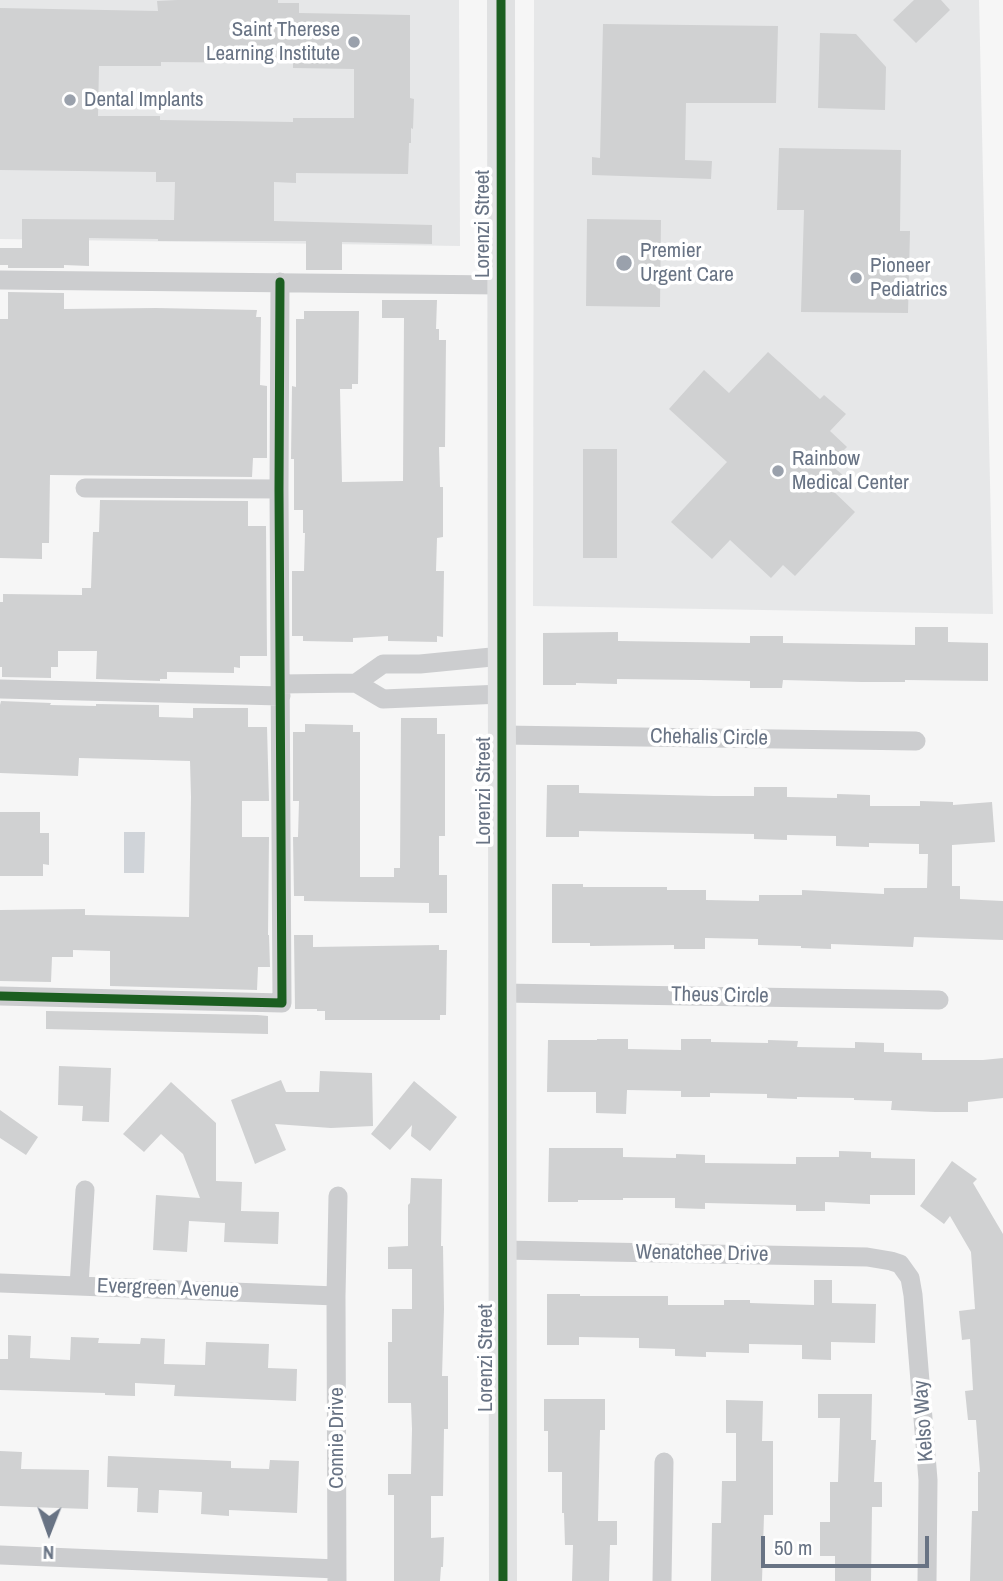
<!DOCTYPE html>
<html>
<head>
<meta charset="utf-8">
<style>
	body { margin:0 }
	#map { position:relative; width:1003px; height:1581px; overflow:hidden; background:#f6f6f6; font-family:"Archivo Narrow",sans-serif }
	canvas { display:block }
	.north { position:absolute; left:14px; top:1497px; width:70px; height:70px; -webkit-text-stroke:5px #fff; paint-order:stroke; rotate:181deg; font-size:19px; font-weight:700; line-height:28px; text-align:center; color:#687384 }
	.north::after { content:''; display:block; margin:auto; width:24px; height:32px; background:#687384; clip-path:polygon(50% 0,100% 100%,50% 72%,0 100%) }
	.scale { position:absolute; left:761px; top:1536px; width:168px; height:32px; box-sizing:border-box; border:4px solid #687384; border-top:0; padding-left:9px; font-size:21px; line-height:24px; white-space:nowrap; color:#687384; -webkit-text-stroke:5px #fff; paint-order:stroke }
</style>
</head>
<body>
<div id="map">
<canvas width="1003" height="1581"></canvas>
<div class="north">N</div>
<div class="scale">50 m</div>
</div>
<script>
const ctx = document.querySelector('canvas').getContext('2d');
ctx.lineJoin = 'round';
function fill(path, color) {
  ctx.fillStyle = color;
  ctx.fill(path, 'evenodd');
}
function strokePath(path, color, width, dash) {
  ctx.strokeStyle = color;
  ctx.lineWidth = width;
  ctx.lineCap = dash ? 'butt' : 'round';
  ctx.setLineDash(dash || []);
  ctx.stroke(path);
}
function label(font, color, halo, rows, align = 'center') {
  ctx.font = font + ' "Archivo Narrow",sans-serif';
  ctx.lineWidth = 7;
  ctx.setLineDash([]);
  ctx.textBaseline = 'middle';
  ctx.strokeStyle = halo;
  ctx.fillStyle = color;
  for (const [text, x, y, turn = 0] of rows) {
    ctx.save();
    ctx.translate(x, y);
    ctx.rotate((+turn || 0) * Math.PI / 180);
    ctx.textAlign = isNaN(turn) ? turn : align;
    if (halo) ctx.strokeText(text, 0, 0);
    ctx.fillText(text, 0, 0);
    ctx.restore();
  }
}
fill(new Path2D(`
	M0,0h459l1,246 -460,-7z
	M534,0h445l14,614 -460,-8z`), '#e6e7e8');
fill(new Path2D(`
	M124,832h21l-1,41h-20z`), '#d0d4d9');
fill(new Path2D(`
	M177,0h101v3h21v10l111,2v83l4,1 -1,30 -2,-1v15h-2l-1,31 -112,-1v10l-22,-1v39l158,4v19l-90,-2v28h-36v-29h-148v-2l-69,-1v28l-25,-1v3h-56v-3h-8v-17h22v-29l152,1 1,-38h-19v-10l-156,-2v-162l158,3 -1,-10zM161,62l132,1v5l61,1v49h-61v4l-133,-2v-4h-62l1,-50h62z
	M914,0h27l9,10 -34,33 -23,-23z
	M603,24l175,2 -2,77h-90l-1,57 27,1 -1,18 -119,-4v-18l8,1z
	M820,33l36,1 30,33 -1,43 -67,-2z
	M779,148l122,2 -1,81h10l-2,82 -107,-1 3,-102h-27z
	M587,219l74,1 -1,87 -74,-1z
	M8,292l56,1v16l92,-1 101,2 -1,7h5l-1,68 7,1v72h-14l-1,19 -202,-2 -1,68h-7v16l-42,-1v-239h8z
	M382,300h55l-1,29h3v11h7l-1,107h-6l1,40h3v50l-6,1 -1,33h8l-1,66 -6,-1v6l-49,-1v-5l-35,2v4l-50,-1v-5h-11v-65h12l1,-38h-2v-23h-9v-51h-3l1,-73 4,1v-68h8v-8h55l-1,73h-6v5h-12l2,93 61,-1 1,-163h-22z
	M768,352l52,47 4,-4 22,19 -16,17 17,16 -17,17 15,13 -12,14 22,21 -60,64 -12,-11 -12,13 -41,-38 -18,19 -41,-37 56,-60 -58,-53 35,-39 25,23z
	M583,449h34v109h-34z
	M100,500l148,1v25h18l1,130h-27v12l-6,-1v6l-67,-1v7h-7v2l-64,-2 1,-28h-39v16h-7v11l-49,-1v-10h-2v-65h3v-8l79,1v-7h9l2,-56h6z
	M915,627h33v15l40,1v38l-83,-1v2h-43l-79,-2 -1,8h-32v-7l-50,-1 -83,-1v5l-41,-1v2h-33v-52l75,-1v9l132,2v-7h33v7l132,2z
	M1,701l50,2 -1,2 46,1v-2l63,1v12l34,1v-10h55v19h19l2,74h-27v36h27l-1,98h1l1,32h-12l-1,23 -147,-4v-35l-37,-1v7h-21l-1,25 -51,-1v-71l85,-1v6l104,2 2,-120 -1,-36 -111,-3 -1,18 -78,-3v-68z
	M401,718h36v16h8v102h-6v39h8v38h-18v-10l-125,-2v-5h-10l-1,-59h5l1,-36h-6v-69h12v-8l48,1v7h7v145h34v-9h6z
	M547,785h32v8l135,3h40v-9h33v10l50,1v-4l33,1v11h50v-5l33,1v3l39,-3 3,40 -43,3v41h8v13l43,2v39l-89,-3 -1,10 -82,-3v5l-30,-1v-2l-43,-1v-6l-53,-1v11h-31v-4l-84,1v-3h-38v-59h31v3h84v3h39v10l53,1v-6h43v-5l82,4v-6h43l1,-34h-9v-10l-50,-1v4l-33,-1v-10l-49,-1v5l-33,-1v-5l-175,-3v6h-33z
	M0,812h40v21h9v32l-6,-1v12h-43z
	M294,935h19v12l126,-2v5h8l-1,65h-6v5h-115v-9h-8v-2h-22z
	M46,1011l211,4 11,1v18l-222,-5z
	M597,1039h31v10l53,1v-11h30v3l57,1v-3l30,1 -1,6 58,1v-6l29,1v9l38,1v7h61l20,-2v40l-35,4v10h-33l-44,-2 1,-9 -38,-1v-2l-57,-1v2l-30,-1v-4l-57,-1v4h-29v-6l-54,-1 -1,24 -30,-1v-21h-49l1,-52h49z
	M59,1066l52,2 -2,54 -27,-1 1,-15 -25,-1z
	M320,1071l52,2 1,53 -42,2 -56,-4 11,26 -31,14 -24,-64 50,-20 5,12h33z
	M414,1081l43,36 -27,34 -19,-15 1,-11 -22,25 -19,-16z
	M171,1082l45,41v58l26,1 -1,29 38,1 -1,32 -54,-2 1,-19 -36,-2 -2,31 -34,-2 3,-55 44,3 -17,-44 -22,-20 -17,18 -21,-18z
	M0,1110l38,27 -12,18 -26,-17z
	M549,1148h74v9l53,1v-4l29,1v8l91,1v-7h43v-6l32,1v6l44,1v36h-45v9l-45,-2v9h-29v-6l-91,-2v6l-30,-1v-10h-52v2h-45v2h-30z
	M952,1161l25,18 -4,4 30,51v347h-33l2,-70h6v-39h2l-4,-52h-8l-3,-29 8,-1 -3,-51 -8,1 -3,-29 16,-2 -4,-57 -21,-36 -6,8 -24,-18z
	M411,1178l31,1 -1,67h2l1,63 -2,67h6v53h-4l-1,67h-12v42l13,-1 -1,30h-2l-1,14h-46v-86h-6v-21h23l1,-45 -1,-26h-23v-61h4v-33h20v-40h-24v-22l20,-1v-41l2,-2z
	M814,1280h18v23l44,1 -1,39 -44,-1v18l-29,-1v-14l-53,-1v9l-43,-1v5l-31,-1v-7l-36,-1v-10l-60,-1v8h-32v-51h33v2h88v9h56v-5h26v3l64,2z
	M8,1335l23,1 -1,22 40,2 1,-23 28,1 -1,5 42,1 1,-6 24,1 -1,25 41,1 1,-23 63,2 -1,24 29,1 -1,32 -122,-5 1,-11 -40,-2v13l-30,-1v-2l-105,-3v-31h8z
	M818,1394h54l-1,46h5l-2,42h8v25h-10l-1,74h-36v-25h-15v-34h10v-40h8l2,-64h-22z
	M544,1399h61v31h-5l-2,91h19v24h-7l-1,36h-37l1,-36h-8l-1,-32h-2v-41h-14v-41h-4z
	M726,1400l37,1 -1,40h11v74h-9l-2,66h-51l1,-58h9l1,-42h14v-48h-10z
	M0,1451l22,1 -1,17 68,1 -1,39 -88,-3z
	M108,1456l123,5v7l38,1 1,-9 29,1 -2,52 -68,-3v6l-28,-2 1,-22 -43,-2 -1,23 -21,-1 1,-24 -31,-1z`), '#d0d1d2');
strokePath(new Path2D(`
	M0,280l501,5
	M85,488l194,1
	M356,683l27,-19h37l82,-8
	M281,684l75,-1 27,16 119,-5
	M0,689l281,7
	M502,735l414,6
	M502,993l437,7
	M0,996l282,7 -3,-514 1,-207
	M503,1250l364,7 24,4 9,3 10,14 3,17 15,185 -1,101
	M0,1283l336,13
	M79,1286l6,-96
	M0,1555l337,14
	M337,1581l-1,-285 2,-100
	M662,1581l2,-119`), '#cccdcf', 19);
strokePath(new Path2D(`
	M501,0l2,1581`), '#e0e1e2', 28);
strokePath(new Path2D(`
	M501,0l2,1581
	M0,996l282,7 -3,-514 1,-207`), '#1b5e20', 9);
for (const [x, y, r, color] of [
	[354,42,7,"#9aa1ac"],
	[70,100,7,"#9aa1ac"],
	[624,263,9,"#9aa1ac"],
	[856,278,7,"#9aa1ac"],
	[778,471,7,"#9aa1ac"]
]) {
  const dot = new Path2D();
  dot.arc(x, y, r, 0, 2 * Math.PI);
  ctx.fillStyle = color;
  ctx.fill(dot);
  strokePath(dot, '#fff', 2.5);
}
label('21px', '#687384', '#fff', [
	["Saint Therese",340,30,"right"],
	["Learning Institute",340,54,"right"],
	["Dental Implants",84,100],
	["Premier",640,251],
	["Urgent Care",640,275],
	["Pioneer",870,266],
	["Pediatrics",870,290],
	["Rainbow",792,459],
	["Medical Center",792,483]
], 'left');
label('21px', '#687384', '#fff', [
	["Lorenzi Street",483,224,-90],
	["Chehalis Circle",709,738,1],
	["Lorenzi Street",484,791,-90],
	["Theus Circle",720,996,1],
	["Wenatchee Drive",702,1254,1],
	["Evergreen Avenue",168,1289,2],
	["Lorenzi Street",486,1358,-90],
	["Kelso Way",924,1421,-94],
	["Connie Drive",337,1438,-90]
]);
</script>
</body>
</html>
